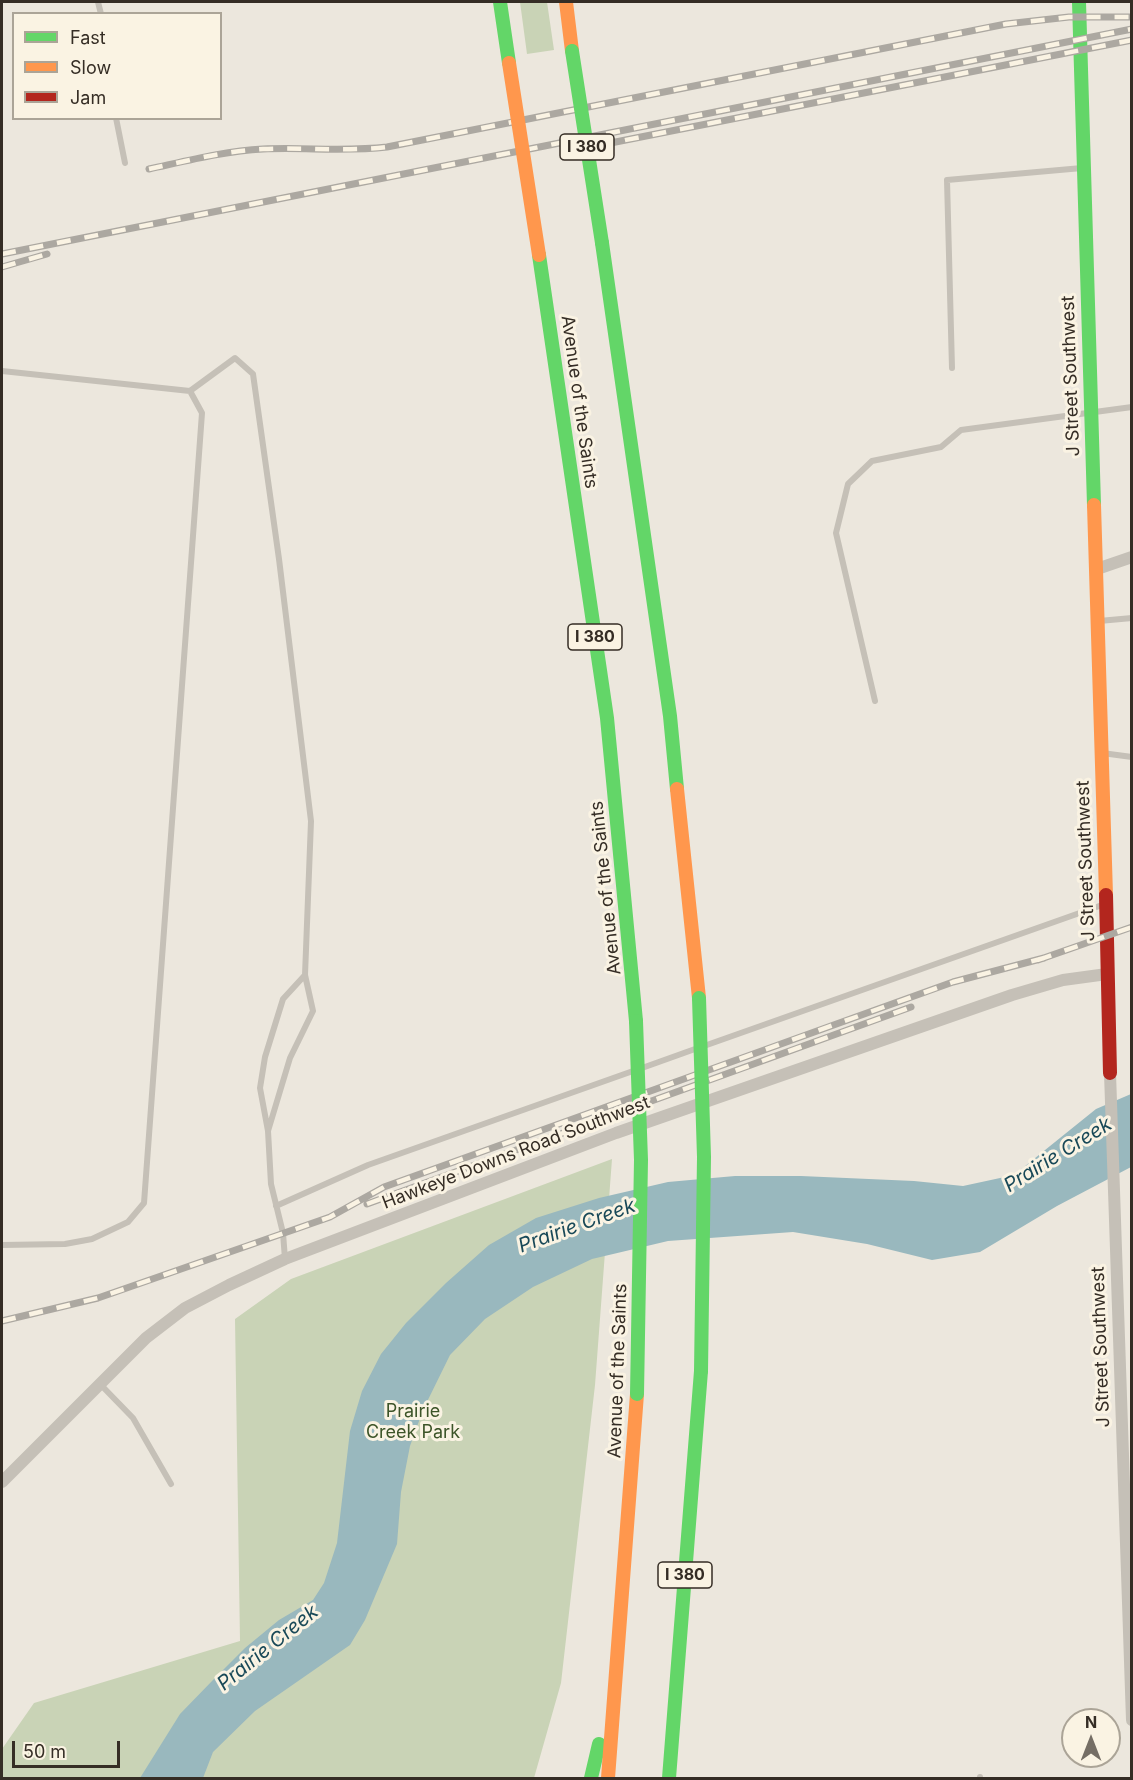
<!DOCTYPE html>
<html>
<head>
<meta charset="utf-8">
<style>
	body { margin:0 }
	#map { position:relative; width:1133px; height:1780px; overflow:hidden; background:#ece7dd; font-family:Inter,sans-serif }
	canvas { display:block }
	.frame { position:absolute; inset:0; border:3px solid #352d25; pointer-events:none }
	.legend { position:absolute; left:12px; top:12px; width:210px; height:108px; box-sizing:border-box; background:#faf3e3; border:2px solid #aba497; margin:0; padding:8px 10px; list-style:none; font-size:18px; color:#352d25 }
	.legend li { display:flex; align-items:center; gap:12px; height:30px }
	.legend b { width:30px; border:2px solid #aba497 }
	.north { position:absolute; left:1061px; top:1708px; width:60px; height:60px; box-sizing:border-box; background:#faf3e3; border:2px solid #aba497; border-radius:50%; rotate:0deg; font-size:16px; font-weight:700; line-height:24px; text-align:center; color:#352d25 }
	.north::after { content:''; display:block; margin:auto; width:21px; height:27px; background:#756e65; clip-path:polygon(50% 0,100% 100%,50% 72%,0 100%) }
	.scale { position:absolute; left:12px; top:1741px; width:108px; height:27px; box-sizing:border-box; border:3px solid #352d25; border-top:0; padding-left:8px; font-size:18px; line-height:21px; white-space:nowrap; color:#352d25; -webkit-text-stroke:4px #faf3e3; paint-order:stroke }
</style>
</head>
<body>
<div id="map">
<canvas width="1133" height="1780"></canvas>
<div class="frame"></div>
<ul class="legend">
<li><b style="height:8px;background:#63d668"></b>Fast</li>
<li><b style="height:8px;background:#ff974d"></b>Slow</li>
<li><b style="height:8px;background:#b3261e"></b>Jam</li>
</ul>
<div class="north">N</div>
<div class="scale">50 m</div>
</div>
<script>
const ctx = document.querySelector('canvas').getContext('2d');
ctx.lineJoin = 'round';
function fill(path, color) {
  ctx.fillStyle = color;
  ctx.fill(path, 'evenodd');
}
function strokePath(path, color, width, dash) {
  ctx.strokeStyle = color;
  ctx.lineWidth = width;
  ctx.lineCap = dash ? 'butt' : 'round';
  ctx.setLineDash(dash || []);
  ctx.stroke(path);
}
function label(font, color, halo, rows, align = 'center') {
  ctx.font = font + ' Inter,sans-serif';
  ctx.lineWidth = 6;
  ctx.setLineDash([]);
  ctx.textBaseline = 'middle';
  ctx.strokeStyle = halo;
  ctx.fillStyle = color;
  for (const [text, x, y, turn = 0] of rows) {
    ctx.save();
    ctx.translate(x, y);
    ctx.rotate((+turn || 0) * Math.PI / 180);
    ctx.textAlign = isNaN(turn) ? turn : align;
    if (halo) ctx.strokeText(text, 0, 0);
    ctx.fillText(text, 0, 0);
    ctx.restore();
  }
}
fill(new Path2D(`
	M520,2h27l7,48 -27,4z
	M612,1159l-17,226 -34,298 -27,95h-532v-29l32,-46 206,-62 -5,-322 56,-40z`), '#c9d3b6');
fill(new Path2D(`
	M1131,1094v73l-74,39 -77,46 -48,8 -65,-16 -74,-12 -125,9 -76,18 -59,28 -48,32 -35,36 -27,55 -13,36 -9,46 -4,52 -32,76 -15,25 -95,66 -42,41 -10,26h-63l40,-64 33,-34 32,-32 34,-28 34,-20 11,-17 13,-40 13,-112 12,-40 19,-37 25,-31 40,-40 43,-38 47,-27 63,-20 69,-16 67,-6h66l113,5 49,5 51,-11 82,-66z`), '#99b8be');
strokePath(new Path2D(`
	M98,2l3,12
	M116,118l9,45
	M952,368l-5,-188 135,-12
	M2,371l188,20 12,22 -58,790 -16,19 -36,17 -27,5 -63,1
	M190,391l45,-33 18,16 26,185 32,262 -6,154 8,36 -23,47 -22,73 -8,-43 5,-31 18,-58 22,-24
	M1099,621l33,-3
	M875,701l-39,-168 12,-49 24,-23 69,-14 20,-17 171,-23
	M1102,753l30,4
	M704,1046l401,-142
	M642,1068l53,-19
	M268,1131l3,53 12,49 2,26
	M276,1206l92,-41 265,-94
	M100,1384l33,34 38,66
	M980,1778v-1`), '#c5c0b7', 6);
strokePath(new Path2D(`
	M1097,569l35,-12
	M1110,1073l22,647
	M2,1482l144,-144 39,-30 44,-23 56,-26 331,-126 396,-138 51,-15 44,-6`), '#c5c0b7', 12);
strokePath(new Path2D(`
	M500,2l9,61
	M1079,2l15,503
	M602,243l68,473 7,73
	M539,255l68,463 29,303
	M591,1778l8,-34
	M669,1778l32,-407`), '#63d668', 14);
strokePath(new Path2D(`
	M566,2l6,49
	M1094,505l12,390
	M677,789l22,209
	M608,1778l29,-384`), '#ff974d', 14);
strokePath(new Path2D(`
	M1106,895l4,178`), '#b3261e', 14);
const rail = new Path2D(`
	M570,151l562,-111
	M149,169c37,-8 75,-18 114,-20 42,-2 81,3 124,-2l619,-123 63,-7h63
	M2,254l1130,-225
	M2,267l45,-13
	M1038,960l94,-33
	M367,1204l544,-197
	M2,1321l96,-23 232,-81 54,-30 569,-205 91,-24`);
strokePath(rail, '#aca8a1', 7);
strokePath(rail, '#faf3e3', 4.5, [14]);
strokePath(new Path2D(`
	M572,51l30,192
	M699,998l5,159 -3,214
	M636,1021l5,139 -4,234`), '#63d668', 14);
strokePath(new Path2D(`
	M509,63l30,192`), '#ff974d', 14);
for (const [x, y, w] of [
	[587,147,54],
	[595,637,54],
	[685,1575,54]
]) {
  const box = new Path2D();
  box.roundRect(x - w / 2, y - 13, w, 26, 4.5);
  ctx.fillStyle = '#faf3e3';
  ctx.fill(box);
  strokePath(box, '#352d25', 1.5);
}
label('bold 16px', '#352d25', null, [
	["I 380",587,147],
	["I 380",595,637],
	["I 380",685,1575]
]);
label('18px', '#352d25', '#faf3e3', [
	["J Street Southwest",1071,376,-92],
	["Avenue of the Saints",579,402,82],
	["J Street Southwest",1086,861,-92],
	["Avenue of the Saints",606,888,-96],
	["Hawkeye Downs Road Southwest",516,1153,-21],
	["J Street Southwest",1101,1347,-92],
	["Avenue of the Saints",618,1371,-88]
]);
label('18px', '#3c5428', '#faf3e3', [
	["Prairie",413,1412],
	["Creek Park",413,1433]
]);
label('italic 20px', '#194958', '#faf3e3', [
	["Prairie Creek",1058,1155,-32],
	["Prairie Creek",577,1226,-20],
	["Prairie Creek",268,1648,-39]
]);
</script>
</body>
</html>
